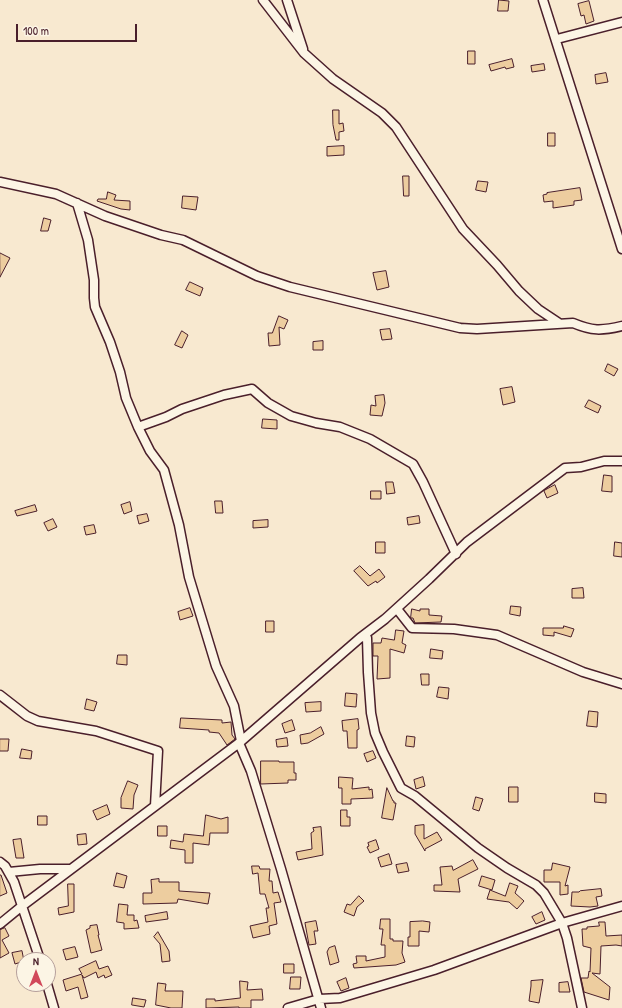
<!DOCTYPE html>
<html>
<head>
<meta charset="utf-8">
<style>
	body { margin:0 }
	#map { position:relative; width:622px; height:1008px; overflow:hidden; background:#f8e9d0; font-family:"Patrick Hand",sans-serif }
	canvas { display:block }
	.north { position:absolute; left:16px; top:952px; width:40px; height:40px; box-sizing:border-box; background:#fcf5e5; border:1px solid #b59f9b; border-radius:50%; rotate:0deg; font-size:11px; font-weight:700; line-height:16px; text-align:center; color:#4a1f2b }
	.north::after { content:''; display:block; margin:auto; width:14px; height:18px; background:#d1495b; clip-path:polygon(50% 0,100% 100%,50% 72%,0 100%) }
	.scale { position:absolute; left:16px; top:24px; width:121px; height:18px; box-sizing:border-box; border:2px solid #4a1f2b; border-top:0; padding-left:5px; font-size:12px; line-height:14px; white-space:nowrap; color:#4a1f2b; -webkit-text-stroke:3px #fcf5e5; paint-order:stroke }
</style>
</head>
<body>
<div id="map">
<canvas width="622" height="1008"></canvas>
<div class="north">N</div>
<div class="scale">100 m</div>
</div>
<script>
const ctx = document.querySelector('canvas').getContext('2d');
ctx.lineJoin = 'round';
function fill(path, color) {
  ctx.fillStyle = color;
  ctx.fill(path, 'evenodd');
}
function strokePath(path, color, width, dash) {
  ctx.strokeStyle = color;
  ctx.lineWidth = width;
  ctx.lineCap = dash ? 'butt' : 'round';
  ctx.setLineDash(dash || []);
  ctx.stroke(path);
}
const building = new Path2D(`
	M499,0l10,1 -1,10h-10z
	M589,1l5,20 -8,3 -2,-9 -3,1 -3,-12z
	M468,51h7v13h-7z
	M512,59l2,8 -8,2 -1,-2 -14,4 -2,-6z
	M544,64l1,6 -13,2 -1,-6z
	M606,73l2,9 -12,2 -1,-9z
	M333,110h6v14l4,-1 1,8 -5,1v8h-3l-3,-15z
	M548,133h7v13h-7z
	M344,146v9l-17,1v-9z
	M403,176h6v20h-5z
	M478,181l10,1 -2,10 -10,-2z
	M580,188l2,12 -8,1v4l-21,3v-7l-9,1 -1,-7 4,-1v-1z
	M108,192l8,3 -2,5 16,1v9l-9,-1 -24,-8 1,-2h8z
	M183,196l15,1 -2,13 -14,-2z
	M44,218l7,2 -3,11h-7z
	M0,253l10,5 -10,19z
	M386,271l3,16 -12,3 -4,-17z
	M190,282l13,6 -3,8 -14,-6z
	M279,316l9,4 -4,9 -5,-2 1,18 -11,1 -1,-13h4z
	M390,329l2,10 -10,1 -2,-10z
	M182,331l6,4 -6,13 -7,-3z
	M323,341v9h-10v-8z
	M608,364l10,5 -4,7 -9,-5z
	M512,387l3,15 -12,3 -3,-16z
	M384,395l1,8 -3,13 -12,-1 1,-10 5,1 -1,-10z
	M589,400l12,6 -3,7 -13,-6z
	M263,419l14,1v9l-15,-1z
	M604,475l8,1v16l-10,-1z
	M386,482h7l2,11 -8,1z
	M555,485l3,8 -11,5 -3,-7z
	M371,491h10v8h-10z
	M215,501h7l1,12h-7z
	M130,502l2,9 -8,3 -3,-9z
	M35,505l2,6 -20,5 -2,-5z
	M147,514l2,7 -10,3 -2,-8z
	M419,516l1,7 -12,2 -1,-7z
	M53,519l4,8 -9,4 -4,-8z
	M268,520v7l-15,1v-7z
	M94,525l2,8 -10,2 -2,-8z
	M376,542h9v11h-9z
	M615,542l7,1v14l-8,-1z
	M360,566l10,10 9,-7 6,8 -8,6 -1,-2 -8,5 -14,-15z
	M583,588l1,10h-12v-9z
	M511,606l10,1 -1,9 -10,-2z
	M190,608l3,8 -13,4 -2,-8z
	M412,609l8,2v-2h9v6l13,1 -1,6 -26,1 -2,-5h-2z
	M266,621h8v11h-8z
	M564,626l10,3 -3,8 -17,-5v4l-11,-1v-7h20z
	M396,630l8,1 -2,12 4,2 -2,8 -14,-4v29l-13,1 1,-23h-5v-13h8l1,-5 12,2z
	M431,649l12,2 -1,8 -12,-1z
	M118,655h9v10l-10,-1z
	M421,674h8v11h-7z
	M439,687l10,1 -1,11 -11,-2z
	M346,693l11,1 -1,13 -11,-1z
	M87,699l10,3 -3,9 -9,-2z
	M321,702v9l-15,1 -1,-9z
	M589,711l9,1 -1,15 -10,-1z
	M181,718l41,2v3l9,-1 1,13 3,4 -8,6 -8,-12 -10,-1v-2l-29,-2z
	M358,719l1,10 -2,1v18h-9l-1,-17h-4l-1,-10z
	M292,720l3,10 -10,3 -3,-9z
	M321,727l3,7 -16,9 -7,1 -1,-9 10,-2z
	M407,736l8,1 -1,10 -8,-1z
	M287,738l1,8 -11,1 -1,-7z
	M0,739h9l-1,12h-8z
	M22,749l10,2 -1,8 -11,-1z
	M373,751l3,7 -9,4 -3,-8z
	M261,761h18v1h15v11h2v7h-8v3l-27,1z
	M339,777l14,1 -1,11 17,-2v3l3,-1 1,9 -22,1v5h-9v-16h-3z
	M423,777l2,9 -9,3 -2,-9z
	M128,781l10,4 -4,10 -1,14 -12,-1v-10z
	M509,787h9v15h-9z
	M387,788l6,13h1v2h2l-3,17 -11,-2z
	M595,793l11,1v9l-11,-1z
	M476,797l7,2 -4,12 -6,-2z
	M107,805l3,9 -13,6 -4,-9z
	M341,810h6v7h3v9h-9z
	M206,815l15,4 7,-2v16h-18l-1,12 -16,-2v20h-8v-13l-15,-2 1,-8 12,2 1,-8 19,2z
	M38,816h9v9h-9z
	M424,825v14l13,-7 5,8 -17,9v2l-10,-17v-8z
	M158,826h9v10h-9z
	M321,827l2,28 -25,5 -2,-8 16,-3 -1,-16 3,-2 -1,-3z
	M86,834l1,10 -9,1 -1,-10z
	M21,839l3,19h-8l-3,-18z
	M376,840l3,9 -9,4 -3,-6 2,-1 -1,-3z
	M389,854l3,10 -11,3 -3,-9z
	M473,860l5,9 -20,10 2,13 -26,-1v-6h8l-2,-18 12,-1 1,4z
	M407,863l2,8 -11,2 -2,-8z
	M553,863l17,4 -5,19 3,-1v9l-8,1v-13h-16v-12h7z
	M252,866h7l1,3h10l-1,12h3l1,12 5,-1 3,10 -7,1 3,21 -8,2 1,8 -17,4 -3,-12 18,-4 -2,-14h3l-4,-14h-5l-2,-21 -5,1z
	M117,873l10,3 -3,12 -10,-2z
	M0,875h1l6,18 -7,3z
	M482,876l13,4 -3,10 -13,-4z
	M159,879v3h20v9l31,2 -2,11 -30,-5 -1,4 -34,1v-11h9l-1,-13z
	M510,883l8,3 -3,7 9,8 -7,8 -8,-7 -22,-3 3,-9 15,6z
	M68,884h6v28l-15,3 -1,-7 10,-2z
	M601,889l1,7 -6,1 2,9 -8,1 -19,-1 1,-14h7l1,-1z
	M359,896l5,5 -7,6 -3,9 -10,-4 3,-8 3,1z
	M119,904l9,1 -1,10h7v6l3,-1 2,8 -15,1v-6l-7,-1z
	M167,912l1,7 -22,3 -1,-6z
	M542,912l3,8 -9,4 -4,-7z
	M381,919h9v20h3v2h10l-1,12 3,9 -9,3 -42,3 -1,-4 4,-1 -1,-7h10v5l19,-4v-12h-4l2,-16h-3z
	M316,921l2,10h-4l2,13 -7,1 -4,-22z
	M423,921l7,1 -1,10 -10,-1v15h-11v-9h2v-15z
	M599,922h6l1,14 16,-1v11l-6,-1 -15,1 -1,28 -8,-1 18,14 -1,13 -25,-8 -3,-14h7l1,-7 1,1 1,-24 -8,-2 -1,-17h5v-2l12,-1z
	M97,925l2,10h-1l4,15 -11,3 -5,-23 4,-2v-2z
	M5,928l4,8 -7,4 7,13 -9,5v-28z
	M158,932l11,19 1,10 -8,1 -2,-18 -6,-7z
	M335,946l4,16 -9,3 -3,-13 2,-4z
	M75,947l3,10 -12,3 -3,-10z
	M22,951l2,10 -9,3 -3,-11z
	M96,961l3,8 9,-3 4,9 -7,3 -1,-3 -6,3 -2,-6 -12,6 -2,-3 6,22 -7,2 -3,-12 -12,4 -3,-11 19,-6 -3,-5z
	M284,964h10v9h-10z
	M291,977h10l-1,12h-10z
	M346,978l3,10 -8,3 -4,-9z
	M543,980l-4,23 -10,-2 2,-15v-5z
	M240,981l8,1 -1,8 15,-1 1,11h-12v8h-12v-1l-33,1v-9h9v2l25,-3z
	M568,982l2,10h-11v-9z
	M158,983l8,1 -1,7h18l-1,17h-11l-15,-3z
	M133,998l13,2 -2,7 -12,-2z`);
fill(building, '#edcd9f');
strokePath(building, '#4a1f2b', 1);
const street = new Path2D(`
	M263,0l41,53 29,26 49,34 14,14 67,102 34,36 22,26 19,18 21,14
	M287,0l16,49
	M543,0l79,249
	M557,39l65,-17
	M0,182l56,12 49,22 56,19 22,5 74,36 33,11 170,41 17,1 96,-6c19,8 28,8 49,3
	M77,203l11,37 6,40v18l1,9 15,35 10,30 6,26 12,29 12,24 14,19 15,55 10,52 27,89 18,40 7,35
	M138,427l28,-10 16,-8 42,-14 28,-6 16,14 23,13 25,7 24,4 30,12 43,25 10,18 33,72
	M397,609l15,19 42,1 43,6 86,37 39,12
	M360,638l25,-19 44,-40 38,-37 98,-74 16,-1 23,-6h18
	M0,695l27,21 11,5 58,10 62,20 -3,55
	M239,743l12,28 30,98 40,139
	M0,862l5,4 9,16 26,78
	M9,872l31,-3h31
	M0,924l22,-18 217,-163 121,-105 6,-2 1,2 1,34 3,41 4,20 8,19 18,36 14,8 63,52 29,20 29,17 8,8 18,30 5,15 15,70
	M47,984l7,24
	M288,1008l31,-9 21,-1 94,-28 128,-47 60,-17`);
strokePath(street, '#4a1f2b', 11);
strokePath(street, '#fcf5e5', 8);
</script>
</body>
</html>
